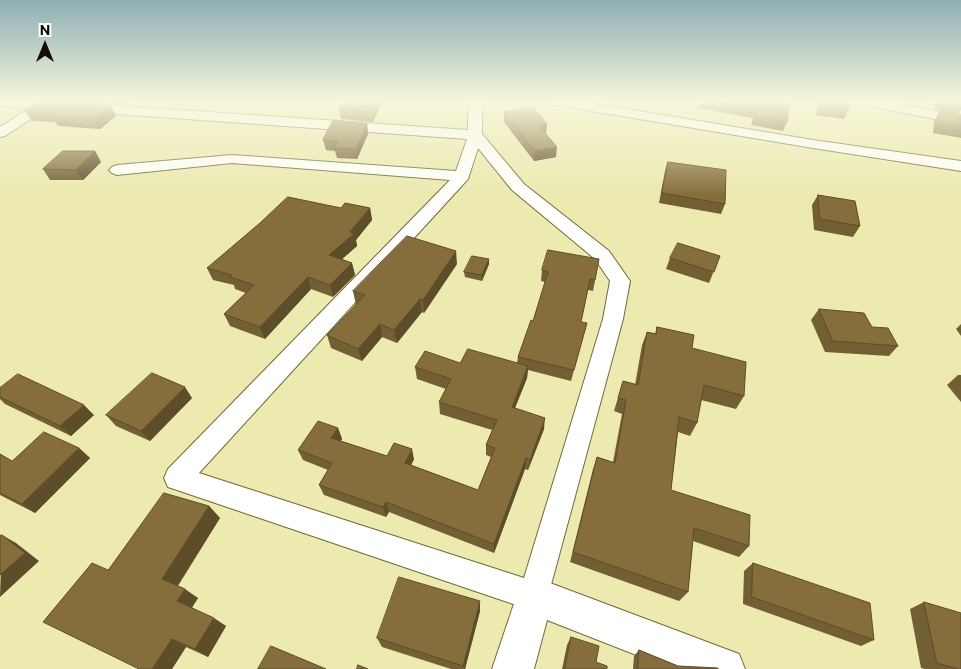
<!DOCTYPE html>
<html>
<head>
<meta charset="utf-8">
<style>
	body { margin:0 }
	#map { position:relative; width:961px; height:669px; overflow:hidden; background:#eceaaf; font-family:Commissioner,sans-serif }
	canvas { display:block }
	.north { position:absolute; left:20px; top:20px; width:50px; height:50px; -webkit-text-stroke:4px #fff; paint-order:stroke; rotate:0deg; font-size:14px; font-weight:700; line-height:20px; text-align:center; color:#100f00 }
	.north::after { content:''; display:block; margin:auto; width:18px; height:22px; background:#100f00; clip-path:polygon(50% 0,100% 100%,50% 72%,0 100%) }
</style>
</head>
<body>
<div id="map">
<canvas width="961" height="669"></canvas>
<div class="north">N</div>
</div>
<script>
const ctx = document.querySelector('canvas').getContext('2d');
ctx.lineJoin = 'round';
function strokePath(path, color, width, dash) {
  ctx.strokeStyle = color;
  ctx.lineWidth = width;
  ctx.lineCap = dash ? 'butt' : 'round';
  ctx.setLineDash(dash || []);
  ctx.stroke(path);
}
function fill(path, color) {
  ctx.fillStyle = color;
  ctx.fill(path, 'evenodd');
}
const minor = new Path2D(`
	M0,101h51l417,29v-15l4,-14h12l-2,14v19l42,50 85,67 21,30 -7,38 -78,288 -11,4 -357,-121 -9,-3 -4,-9 4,-9 282,-289 -218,-17 -115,12 -5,-2 -3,-3 3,-3 5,-2 115,-10 224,16 11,-32 -421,-30 -41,27 -5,1v-10l29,-19 -29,-2zM478,148l34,42 83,69 15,22 -7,38 -79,259 -325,-105 269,-294z
	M550,101h29l234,39 148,21v10l-148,-23 -257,-43z
	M857,101h26l78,15v8l-98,-19z
	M942,101h19v6l-18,-3z`);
const tertiary = new Path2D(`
	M534,577l205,77 6,15h-73l-125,-49 -13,49h-42l29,-86z`);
strokePath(minor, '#6f6c36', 2);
strokePath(tertiary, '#6f6c36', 2);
fill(minor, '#fff');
fill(tertiary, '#fff');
fill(new Path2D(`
	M78,101h56l-5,4z
	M344,101h38v1l-9,20 -32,-3 -2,-10z
	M700,101h89l-2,21 -4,9 -32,-6 2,-7 -55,-10z
	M818,101h31v8l-5,10 -28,-4z
	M935,101h12l14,2v7l-3,4 -24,-5z
	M25,111l91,5 -16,13 -42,-3 -3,-4 -23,-1z
	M940,111l21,4v23l-28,-5 1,-12z
	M504,112l52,45 -22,4 -30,-39z
	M367,124l1,10 -11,25 -20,-1 -2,-7 -9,-1 -3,-10z
	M95,151l6,11 -18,18h-33l-7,-11z
	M668,162l57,42 -4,10 -62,-11 6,-32z
	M818,195l42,31 -7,11 -39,-7 -2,-25z
	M370,208l2,12 -16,20 1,6 -15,13 10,4 3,12 -22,22 -22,-8 -46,50 -35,-13 -6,-12 22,-21 -11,-4 -1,-4 -21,-5 -6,-12z
	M720,256l-11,27 -43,-14 4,-11z
	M489,259v5l-7,17 -17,-4 -1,-5z
	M599,259l-6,32 -5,-1 -7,32 6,1 -16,58 -43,-11 -1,8 -12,30 29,21 -16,41 -3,-1 -31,84 -105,-41 -3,5 -62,-22 -5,-10 9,-15 -25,-10 -5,-10 40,-22 4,11 -1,2 46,15 27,3 -3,6 67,25 13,-33 -5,-2v-10l6,-15 -52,-16 -1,-12 7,-13 -29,-10 -2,-12 45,-4h57l1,-6 15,-36 12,-39 -4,-1 1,-11z
	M457,264l-33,49 -2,-1 -25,31 -15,-6 -20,24 -31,-13 -4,-13 29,-30 -3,-14z
	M819,309l53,18 26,19 -9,10 -64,-4 -14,-32z
	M961,324v12l-5,-7z
	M657,327l35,21 52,48 -8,13 -35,-9 -4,23 -7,13 -12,-4 -7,58 78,56 -10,11 -46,-16 -5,51 -9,9 -109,-39 23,-93 4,-12 16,5 9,-48 -8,-3 9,-30 12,4 7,-40 5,-13 8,2z
	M958,375h3v27l-14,-17z
	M0,388l94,27 -23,21 -66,-32 -5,-5z
	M192,398l-42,43 -34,-15 -10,-11z
	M79,448l11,10 -55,55 -35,-18v-41l12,7z
	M209,506l11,12 -42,68 20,12 -6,10 34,18 -18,31 -22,-10 -14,22 -64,-99z
	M753,563l121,77 -13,6 -118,-42 1,-33z
	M924,602l37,67h-36l-4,-1 -11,-59z
	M480,611l-15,58h-14l-69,-22 -5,-9z
	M571,637l25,25 11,7h-45l5,-24z
	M639,650l39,16 40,3h-85l1,-13z`), '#725f33');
fill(new Path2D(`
	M128,101h6l-5,4z
	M377,101h5v1l-9,20 -1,-10z
	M111,106l5,10 -16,13 -5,-10z
	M367,124l1,10 -11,25 -1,-10z
	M547,124l-1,10 -7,-8z
	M557,147l-1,10 -22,4 1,-10z
	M95,151l6,11 -18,18 -7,-10z
	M370,208l2,12 -16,20 1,6 -24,21 -4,-12z
	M456,251l1,13 -33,49 -1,-13z
	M489,259v5l-7,17v-6z
	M352,263l3,12 -22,22 -3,-12z
	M308,277l3,12 -46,50 -5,-12z
	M420,299l2,13 -25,31 -3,-13z
	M380,324l2,13 -20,24 -4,-12z
	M528,366l-1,12 -16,40 1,-11z
	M185,387l7,11 -42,43 -9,-10z
	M84,405l10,10 -23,21 -11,-10z
	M545,418l-1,11 -16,41 2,-10z
	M338,428l4,11 -6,10 -5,-11z
	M79,448l11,10 -55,55 -13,-9z
	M412,449l2,10 -7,15 -2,-11z
	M526,458l-1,11 -31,84v-9z
	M386,502l3,10 -3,5 -3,-10z
	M209,506l11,12 -45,71 -13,-10z
	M2,535l14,8 23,18 -39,36z
	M185,589l13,9 -8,12 -13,-9z
	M480,601v10l-15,58h-1l-1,-3z
	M214,618l12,8 -18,31 -13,-8z
	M172,639l14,8 -14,22h-20z`), '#5d4d29');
const building = new Path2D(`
	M40,101l71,5 -16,13 -43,-3 5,-3 -32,-2z
	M344,101h33l-5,11 -33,-3z
	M711,101h78l-2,21 -32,-6 1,-7z
	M821,101h28v8l-28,-3z
	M938,101h9l14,2v5l-23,-4z
	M533,107l14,17 -8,2 18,21 -22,4 -31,-39z
	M940,111l21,4v12l-22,-4z
	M333,121l34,3 -11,25 -22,-1 4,-7 -15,-1z
	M63,151h32l-19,19 -33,-1z
	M668,162l58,8 -1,34 -63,-11z
	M818,195l37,6 5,25 -40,-7z
	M288,197l53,11 4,-5 25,5 -20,24 4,2 -25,21 23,8 -22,22 -22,-8 -48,50 -36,-13 30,-29 -24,-8 2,-2 -25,-7 53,-45z
	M407,236l49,15 -33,49 -3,-1 -26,31 -14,-6 -22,25 -31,-14 38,-40 -12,-4z
	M678,243l42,13 -6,16 -44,-14z
	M548,250l51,9 -4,21 -5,-1 -9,43 6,1 -13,47 -56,-13 13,-37 2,1 15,-49 -6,-2z
	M472,256l17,3 -7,16 -18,-3z
	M819,309l45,4 8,14 16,1 10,18 -65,-5z
	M657,327l37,8 -2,13 54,14 -2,34 -40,-11 -7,38 -18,-6 -8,73 79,25 -1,31 -55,-18 -6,64 -115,-40 24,-95 18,6 11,-63 -8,-2 5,-17 15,4 9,-53 9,2z
	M468,349l60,17 -16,41 33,11 -15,42 -4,-2 -32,86 -108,-42 -3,5 -64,-22 13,-22 -34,-13 20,-29 20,7 -7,10 56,18 7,-13 18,6 -7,14 73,27 17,-42 -9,-3 11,-25 -58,-18 12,-23 -36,-12 10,-16 35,12z
	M152,373l33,14 -44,44 -35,-16z
	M18,374l66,31 -24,21 -60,-29v-9z
	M44,432l35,16 -57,56 -22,-11v-39l12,7z
	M164,493l45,13 -47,73 23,10 -8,12 37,17 -19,31 -23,-10 -20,30h-13l-96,-47 49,-59 16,7z
	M2,535l23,18 -25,22v-39z
	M753,563l117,40 4,37 -122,-43z
	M399,577l81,24 -17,65 -86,-28z
	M924,602l37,11v56h-3l-21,-6z
	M571,637l28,9 -3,16 11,4v3h-42z
	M271,646l55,23h-68z
	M639,650l39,16 40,2v1h-80z
	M358,665l10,4h-11z`);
fill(building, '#856e3b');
strokePath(building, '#5d4d29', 1);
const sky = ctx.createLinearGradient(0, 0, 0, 195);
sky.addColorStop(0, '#8eaeb5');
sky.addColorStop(0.52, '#f6f6db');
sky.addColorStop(1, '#f6f6db00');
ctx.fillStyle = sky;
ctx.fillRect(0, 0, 961, 195);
</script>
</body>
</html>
